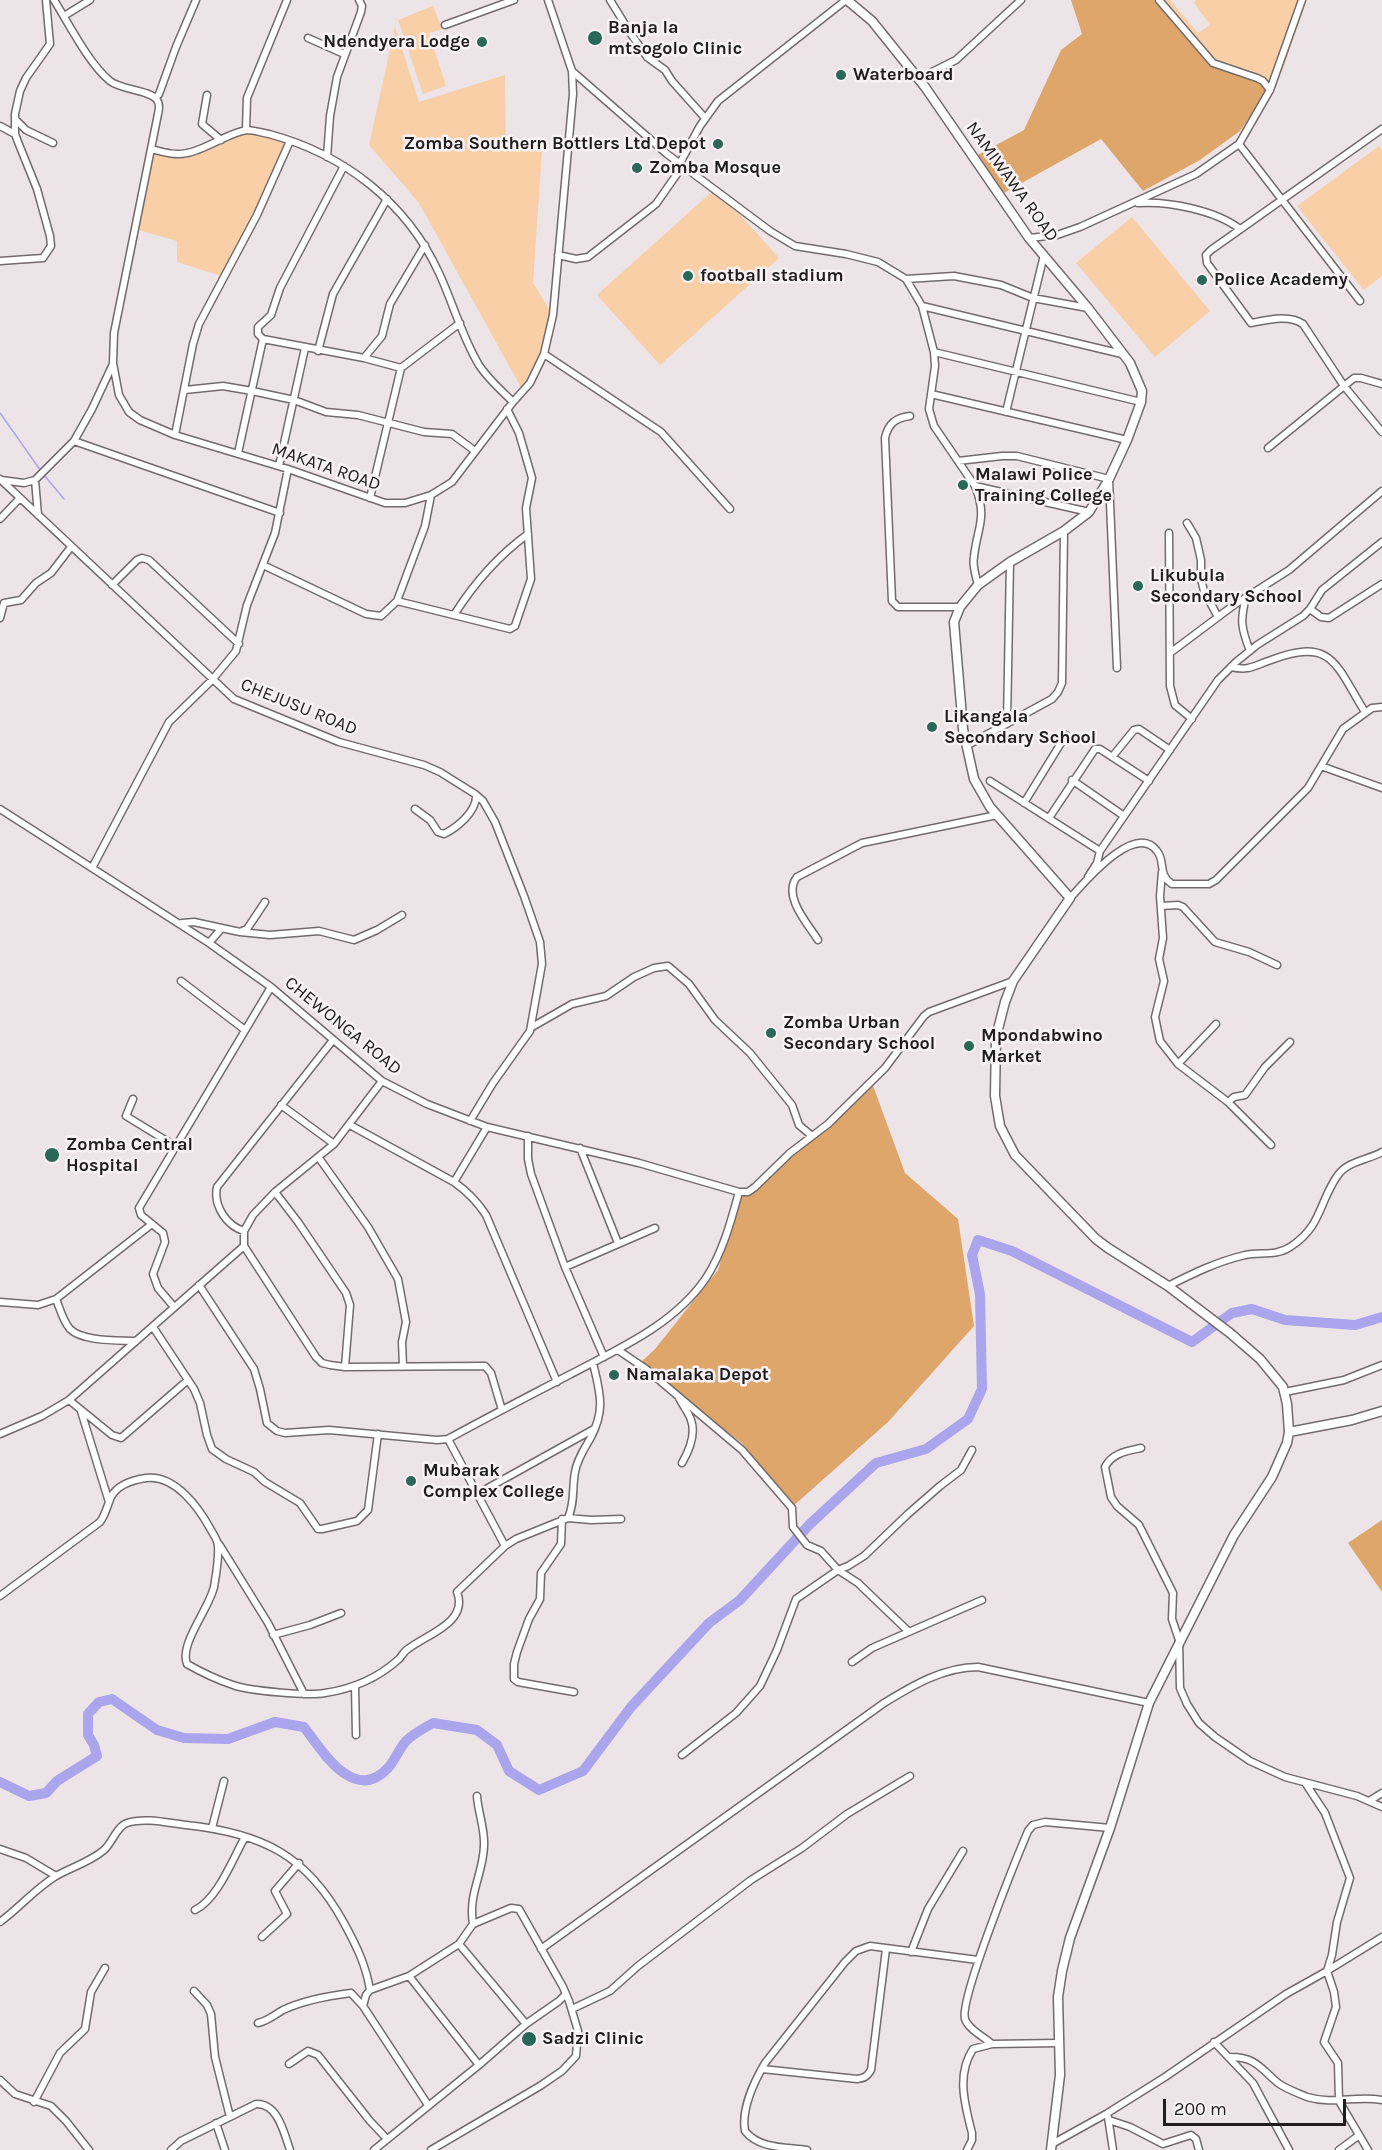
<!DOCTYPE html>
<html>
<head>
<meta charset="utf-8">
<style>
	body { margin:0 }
	#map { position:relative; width:1382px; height:2150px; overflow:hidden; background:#ece4e7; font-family:Karla,sans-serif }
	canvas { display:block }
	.scale { position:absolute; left:1163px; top:2099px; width:183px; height:27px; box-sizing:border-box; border:3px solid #1f1d1e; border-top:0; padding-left:8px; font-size:18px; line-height:21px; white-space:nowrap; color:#1f1d1e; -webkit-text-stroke:4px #f9f2f4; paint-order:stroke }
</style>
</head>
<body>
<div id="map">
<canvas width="1382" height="2150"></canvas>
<div class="scale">200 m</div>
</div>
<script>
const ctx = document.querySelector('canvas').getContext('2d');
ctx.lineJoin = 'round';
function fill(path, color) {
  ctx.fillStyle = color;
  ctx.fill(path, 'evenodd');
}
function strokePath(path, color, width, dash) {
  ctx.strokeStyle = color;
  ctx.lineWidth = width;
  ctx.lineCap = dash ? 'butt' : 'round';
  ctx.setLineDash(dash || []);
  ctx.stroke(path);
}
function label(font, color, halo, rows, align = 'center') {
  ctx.font = font + ' Karla,sans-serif';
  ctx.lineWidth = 5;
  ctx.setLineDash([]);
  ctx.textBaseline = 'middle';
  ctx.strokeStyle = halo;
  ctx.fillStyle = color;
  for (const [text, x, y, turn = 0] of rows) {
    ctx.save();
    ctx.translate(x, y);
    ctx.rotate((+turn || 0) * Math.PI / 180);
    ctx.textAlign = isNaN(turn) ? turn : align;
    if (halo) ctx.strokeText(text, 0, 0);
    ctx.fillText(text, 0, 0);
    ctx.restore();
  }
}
fill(new Path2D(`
	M1156,0h14l28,33 12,-8 -16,-22 2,-3h111l-25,72 -13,18 -15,-12 -44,-13z
	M433,6l9,23 -13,4 17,53 -23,8 -25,-74z
	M395,27l24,75 86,-27 1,72 36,3 -9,133 20,32 -9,39 -21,37 -104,-188 -50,-58z
	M246,130l44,11 -66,136 -47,-15v-21l-42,-12 16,-80 29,5z
	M1379,146l3,4v126l-18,14 -67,-84z
	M716,188l63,70 -119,107 -63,-70z
	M1132,217l78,94 -55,46 -79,-94z`), '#f8cfa7');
fill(new Path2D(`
	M1071,0h85l54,65 44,14 15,11 -29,41 -40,29 -57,31 -42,-52 -101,56 -26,-38 50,-27 37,-80 21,-16z
	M872,1083l33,90 53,46 16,107 -86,96 -97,86 -49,-65 -105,-77 18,-17 63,-79 22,-72z
	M1382,1520v72l-34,-49z`), '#dfa66b');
strokePath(new Path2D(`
	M0,413l41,58
	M44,475l20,24`), '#aaa5ec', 1.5);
strokePath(new Path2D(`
	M0,1782l29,14 17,-3 11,-12 40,-25 -3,-11 -6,-10v-21l11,-12 13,-3 45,31 27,8 44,1 47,-17 29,5c19,25 50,77 84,41 7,-8 11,-19 18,-27 7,-7 18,-13 27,-18l44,7 20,15 12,26 30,19 44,-19 48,-64 78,-84 31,-23 70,-76 66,-61 50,-14 42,-30 14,-30 -2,-95 -8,-39 6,-15 34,11 180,91 40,-29 20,-4 33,11 70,5 27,-8`), '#aaa5ec', 10);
const street = new Path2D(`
	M54,0c15,24 35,64 56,81 11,9 41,9 47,19 3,4 2,10 1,14l-44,219 -1,30 6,32 10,17 11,8 35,15 113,34 97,34h20l26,-8 21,-13 61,-80 17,-19 14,-29 9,-39 20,-221 -1,-23
	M548,0l24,71 95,83 103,77 25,15 51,8 32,8 28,17 16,27 12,46 1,14 -6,43 5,17 41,60c13,32 2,41 -1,71 -2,9 2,19 4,28
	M610,0l21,34 16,23 18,13 7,11 33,37
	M1159,0l54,63 44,15 6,3 7,9
	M64,16l26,-16
	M445,25l69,-25
	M308,38l36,16
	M918,79l38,-19 65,-60
	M207,95l-5,29 19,16
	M156,98l3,-4 17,-47 20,-47
	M16,120l10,10 27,13
	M0,126l15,8
	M1382,129l-171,121 -5,5 1,8 44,60c16,-3 38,-9 52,1l41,62 38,46
	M246,130l1,-32 40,-98
	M1239,144l121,157
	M151,149c12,3 24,7 36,4 18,-3 43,-21 60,-23 6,0 16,3 22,4 75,20 138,69 170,139 14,30 23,64 40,92 9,14 23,26 34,37
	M327,157l3,-41 7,-39 24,-65 1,-6 -3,-6
	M344,166l-64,122 -9,27 -13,12v7l5,5 101,19 37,10
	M1138,203c30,-2 77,7 102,26
	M1029,238l28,-3 23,-8 116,-53 43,-30 31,-54 32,-90
	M558,255l18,4 12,-2 68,-53 21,-30 3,-11 20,-37 18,-25 128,-101
	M0,261l43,-3 8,-12 -1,-10 -13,-47 -19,-47 -3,-8v-20l5,-23 6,-13 24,-34 -4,-44
	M906,279l48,-3 47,9 32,13 55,10
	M922,306l200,48
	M318,351l15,-57 54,-95
	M934,352l207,50
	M544,354l117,78 69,77
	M364,358l18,-22 8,-32 35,-59
	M185,390l38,-4 29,5 42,9 32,12 32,3 66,17 28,2 23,17
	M931,394l196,46
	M1006,412l38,-157
	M910,416c-15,2 -22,8 -25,22l7,163 6,6h62
	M175,435l18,-91 6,-20 58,-109 33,-74
	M74,441l18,-32 21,-45
	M1268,448l86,-70h7l21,6
	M238,453l25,-114
	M958,461l44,-5h15l92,23 8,189
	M279,466l26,-118
	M0,479l234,220 105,43 85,23 16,7 35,22 8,7 12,21 29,74 16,46 2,22 -12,67 -37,52 -23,38
	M1,480l23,3 11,-3 39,-39 206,72
	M35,480l3,35
	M975,486l114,26
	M370,498l31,-130 59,-45
	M0,519l20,-21
	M1187,523l9,15 5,22v19l3,12 14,26
	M1169,533l1,153 5,19 17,14
	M263,565l103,49 15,2 16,-15 28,-75 6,-31
	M112,585l25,-25 5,-2 7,2 90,84
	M1246,597c-6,23 -5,31 4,54
	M397,601l113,28 5,-3 16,-47 -5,-71 6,-30 -13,-45 -12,-24
	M1310,609l11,8 8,1 53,-34
	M454,615c19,-30 45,-60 74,-81
	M0,618l4,-15 17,-3 15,-17 15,-10 20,-26
	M1170,653l64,-48 55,-35 93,-79
	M1231,667c19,4 22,-1 40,-7 62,-24 65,6 94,52
	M1007,723l3,-161
	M966,746l86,-47 6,-7 4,-9 2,-152
	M1112,757l22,-27 5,-1 31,21
	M1321,766l61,22
	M1072,780l52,36
	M990,781l110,70
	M1024,803l42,-68
	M0,809l209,134 62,44 111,94 45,23 60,23 152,36 100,29h9l7,-5 35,-34 38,-29 57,-56 39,-52 5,-4 84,-31
	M415,809l15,11 8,12 6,2c14,-7 33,-23 32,-39
	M1049,818l46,-69h5l49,32
	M92,868l77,-146 43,-42 24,-29 11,-46 28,-72 13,-64
	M1162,872l-2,24 3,42 -4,21 5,22 -9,36 5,24 18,23 50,38 43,43
	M1088,877l9,-14 3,-12 118,-171 18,-18 21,-17 46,-29 7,-7 12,-19 60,-48
	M1070,898c14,-15 65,-77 87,-47 9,11 0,23 15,33h37l7,-4 92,-92 35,-59 29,-21 10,-1
	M1161,906l17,-1 5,2 32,35 34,10 28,13
	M182,923l12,-1 46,10 7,-3 18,-27
	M240,932l30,3 49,-4 35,9 23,-10 25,-15
	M818,940c-10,-16 -36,-44 -21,-63l65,-34 135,-28
	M209,943l12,-14
	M181,981l64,49
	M532,1027l40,-23 34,-8 28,-19 20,-9 14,-2 21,18 26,36 35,33 42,52 7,20 13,11
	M1178,1064l38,-40
	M382,1081l-48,63 -59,48 -22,23 -9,16v15l72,111 6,6 8,2 15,2 140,-1 6,7 11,37
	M133,1099l-7,17 49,30
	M1228,1102l6,-5 11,-2 20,-28 25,-25
	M281,1105l53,39
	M350,1125l104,57c14,10 23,19 32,33l71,167
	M528,1136v23l3,15 34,93 39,90
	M580,1148l38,95
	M319,1158l49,69 30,52 8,43 -4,20 1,24
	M454,1182l33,-55
	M275,1192l23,30 48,71 4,12 -5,62
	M244,1231c-17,-5 -31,-25 -27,-44l116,-147
	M565,1267l90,-39
	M199,1285l55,84 6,20 7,34 10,8 8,2 44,-3 108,10 11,-1c40,-22 81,-43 121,-64 49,-26 105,-50 137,-97 17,-26 25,-57 33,-86
	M1168,1286c26,-13 48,-24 77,-31 15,-3 32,1 45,-8 32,-20 29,-46 48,-72 10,-14 30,-15 44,-23
	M56,1299l96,-75
	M0,1302l38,3 18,-6c4,10 7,22 14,30 13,13 49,11 66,12
	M174,1307l-16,-19 -5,-14 12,-32 -2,-9 -22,-18 -2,-7 132,-221
	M153,1327l41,62 6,14 7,32 5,14 14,10 28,13 11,10 35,21 18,26h4l35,-8 11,-11 10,-76
	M618,1350l28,19 96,81 50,58 1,19 14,18 14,6 17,19 20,13 50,48
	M1285,1392l59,-12 38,-15
	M679,1398c4,8 10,15 12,22 5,14 -2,31 -9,43
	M69,1400l43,35 9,3 67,-58
	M81,1411l28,91
	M0,1434l42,-18 27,-16 175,-154
	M448,1439l57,107
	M1141,1448c-14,3 -29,5 -36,19l6,30 6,9 22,19 34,68 -1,26 7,21 1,48 7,16 12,19 16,14 35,24 35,16 72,19 25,11
	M477,1494l117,-65
	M568,1518l23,2 30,-1
	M562,1519l-1,25 -20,29 -1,26 -11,20 -12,33 -3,12v15l4,3 56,10
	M219,1544l49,79 36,71
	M0,1596l100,-74c6,-8 7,-16 11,-25 6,-12 22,-17 35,-19 29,-4 53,30 65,52 3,5 7,11 7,16 1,13 -2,29 -4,41 -5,22 -35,57 -27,77 14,8 31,16 46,21 16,6 75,11 92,8 27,-4 53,-15 74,-34 3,-3 5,-8 9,-10 17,-14 61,-26 49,-57l48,-46 11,-7 52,-21c7,-15 4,-30 7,-46 2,-12 9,-23 15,-33 16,-29 10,-46 3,-76
	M273,1635l37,-10 31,-12
	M852,1662l20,-14 110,-48
	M355,1686l1,49
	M682,1755l54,-42 24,-27 17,-36 19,-51 42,-29 10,-4 16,-10 44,-42 32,-28 21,-16 11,-20
	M1306,1784l19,29 25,65 -13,44 -5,33 -5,16 7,21 2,15 -12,35 14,21 1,38 29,49
	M1369,1801l13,-8
	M212,1828l12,-47
	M0,1849l26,9 30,18
	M195,1910c23,-11 38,-52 50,-73
	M0,1922c19,-14 35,-33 56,-46 16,-9 34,-14 48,-26 8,-7 13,-24 23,-27 18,-6 41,0 59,2 76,8 121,30 158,98 12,22 22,42 26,67
	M473,1924c-5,-31 10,-49 11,-78 1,-18 -6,-33 -7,-50
	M262,1937l25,-23 -12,-23 24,-28
	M459,1944l67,80
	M541,1949l343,-246c28,-17 59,-36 94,-36l171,36
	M911,1952l17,-43 35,-58
	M409,1976l70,89
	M194,1991l13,14 4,9 4,43 15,60
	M363,2006l65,99
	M572,2009l38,-18 28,-25 113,-86 51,-32 45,-34 63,-38
	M258,2023c10,-2 16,-8 25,-13 21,-10 44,-14 68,-17l12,13 3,-11 4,-5 39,-14 50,-32 14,-20 38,-16 8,1 44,78 6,14 9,30 -2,25 -14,15 -22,15 -109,64
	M1214,2042l39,41 36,67
	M992,2044c-8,-7 -24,-15 -27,-25 -6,-19 52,-162 63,-188l5,-6 12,-3 65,6
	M1230,2057c26,0 30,11 48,26 8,6 20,10 29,14 27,8 49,-2 75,3
	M289,2064l19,-13 10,4 52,66 17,18
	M762,2069l95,10c7,-1 10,-2 14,-9l15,-121
	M0,2080l15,14 36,12 15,15 23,29
	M34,2102l26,-49 25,-24 6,-37 14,-24
	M1108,2117l5,33
	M1109,2120l21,7 33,17 28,-9 5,4 3,11
	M216,2123l9,27
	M1052,2144l54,-30 59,-37 121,-83 41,-23 55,-34
	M171,2150l10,-9 75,-37c22,-1 28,29 34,46
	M374,2150l105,-85 47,-41 33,-23 6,-6
	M807,2150c-21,-3 -48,-1 -62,-19 -4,-23 9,-49 20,-68l80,-101 11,-11 14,-5 108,14
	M967,2150l5,-10v-7c-7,-28 -16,-58 1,-84l19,-5 67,-1
	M1339,2150l19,-14`);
const secondary = new Path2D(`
	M847,0l25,21 53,66 104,151 59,70 42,55 12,28 -1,11 -14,38 -18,39 -20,33 -25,19 -54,31 -32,23 -18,22 -6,15 9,107 11,50 16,28 80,91 -57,83 -8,21 -9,35 -1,59 5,30 15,29 81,84 12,9 60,38 62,47 30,26 23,28 4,17 2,28 -2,11 -15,34 -38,58 -85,168 -39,125 -40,110 -8,33 -4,26 2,78 -9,75
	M1289,1432l63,-12 30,-9`);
strokePath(street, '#726b6d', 9);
strokePath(secondary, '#726b6d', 11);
strokePath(street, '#fff', 6);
strokePath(secondary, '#fff', 8);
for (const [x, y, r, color] of [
	[595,38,8,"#296856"],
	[482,42,6,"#296856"],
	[841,75,6,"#296856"],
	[718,144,6,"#296856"],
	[637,168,6,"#296856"],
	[688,276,6,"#296856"],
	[1202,280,6,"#296856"],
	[963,485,6,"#296856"],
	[1138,586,6,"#296856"],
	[932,727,6,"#296856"],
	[771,1033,6,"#296856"],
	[969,1046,6,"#296856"],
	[52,1155,8,"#296856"],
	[614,1375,6,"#296856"],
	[411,1481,6,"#296856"],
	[529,2039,8,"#296856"]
]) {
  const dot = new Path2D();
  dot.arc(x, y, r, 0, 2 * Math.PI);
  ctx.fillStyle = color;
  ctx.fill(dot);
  strokePath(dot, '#f9f2f4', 2);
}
label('bold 18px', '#1f1d1e', '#f9f2f4', [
	["Banja la",608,28],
	["mtsogolo Clinic",608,49],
	["Ndendyera Lodge",470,42,"right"],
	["Waterboard",853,75],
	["Zomba Southern Bottlers Ltd Depot",706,144,"right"],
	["Zomba Mosque",649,168],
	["football stadium",700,276],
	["Police Academy",1214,280],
	["Malawi Police",975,475],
	["Training College",975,496],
	["Likubula",1150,576],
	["Secondary School",1150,597],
	["Likangala",944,717],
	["Secondary School",944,738],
	["Zomba Urban",783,1023],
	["Secondary School",783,1044],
	["Mpondabwino",981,1036],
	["Market",981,1057],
	["Zomba Central",66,1145],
	["Hospital",66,1166],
	["Namalaka Depot",626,1375],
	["Mubarak",423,1471],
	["Complex College",423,1492],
	["Sadzi Clinic",542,2039]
], 'left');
label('18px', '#1f1d1e', '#f9f2f4', [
	["NAMIWAWA ROAD",1012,182,54],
	["MAKATA ROAD",326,467,19],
	["CHEJUSU ROAD",299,707,22],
	["CHEWONGA ROAD",343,1026,39]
]);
</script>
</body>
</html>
